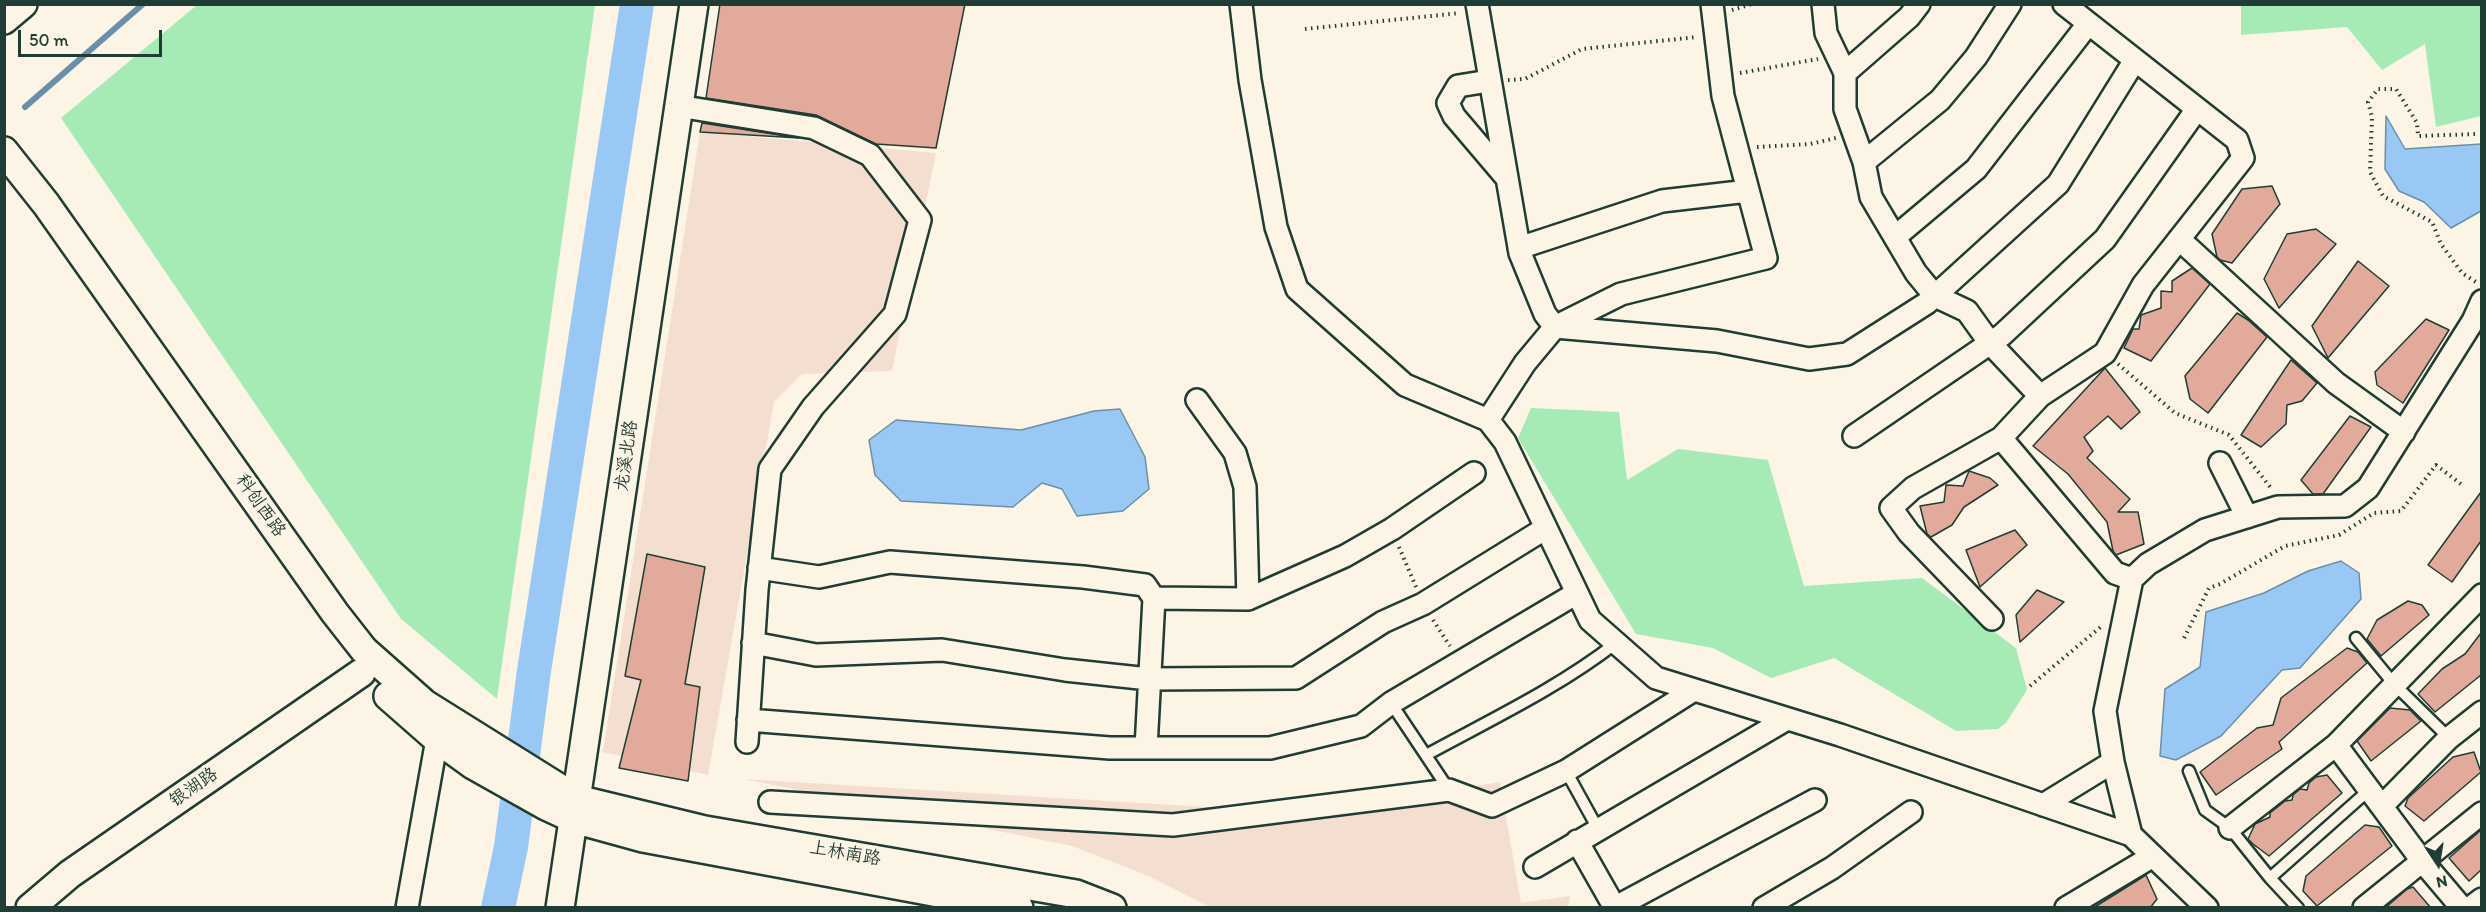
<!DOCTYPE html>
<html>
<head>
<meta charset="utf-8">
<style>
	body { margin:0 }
	#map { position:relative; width:2486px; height:912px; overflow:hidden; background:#fcf5e5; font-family:Itim,sans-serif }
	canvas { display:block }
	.frame { position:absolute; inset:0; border:6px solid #1f3d34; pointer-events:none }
	.north { position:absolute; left:2408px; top:834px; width:60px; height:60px; -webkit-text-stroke:4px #fcf5e5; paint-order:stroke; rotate:168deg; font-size:16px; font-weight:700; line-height:24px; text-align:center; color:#1f3d34 }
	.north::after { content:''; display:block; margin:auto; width:21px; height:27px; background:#1f3d34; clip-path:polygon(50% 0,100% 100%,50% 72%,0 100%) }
	.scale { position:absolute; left:18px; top:30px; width:144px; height:27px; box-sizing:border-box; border:3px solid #1f3d34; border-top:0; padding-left:8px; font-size:18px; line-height:21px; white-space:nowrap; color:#1f3d34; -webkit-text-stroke:4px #fcf5e5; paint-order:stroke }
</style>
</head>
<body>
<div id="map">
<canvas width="2486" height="912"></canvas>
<div class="frame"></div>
<div class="north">N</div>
<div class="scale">50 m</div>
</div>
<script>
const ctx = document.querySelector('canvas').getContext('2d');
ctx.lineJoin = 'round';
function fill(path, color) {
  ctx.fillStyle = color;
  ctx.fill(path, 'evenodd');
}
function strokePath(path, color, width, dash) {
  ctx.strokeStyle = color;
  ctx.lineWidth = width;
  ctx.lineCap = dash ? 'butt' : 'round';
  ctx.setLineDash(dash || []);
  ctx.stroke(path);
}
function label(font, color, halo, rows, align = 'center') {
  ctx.font = font + ' Itim,"LXGW WenKai TC",sans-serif';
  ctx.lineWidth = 6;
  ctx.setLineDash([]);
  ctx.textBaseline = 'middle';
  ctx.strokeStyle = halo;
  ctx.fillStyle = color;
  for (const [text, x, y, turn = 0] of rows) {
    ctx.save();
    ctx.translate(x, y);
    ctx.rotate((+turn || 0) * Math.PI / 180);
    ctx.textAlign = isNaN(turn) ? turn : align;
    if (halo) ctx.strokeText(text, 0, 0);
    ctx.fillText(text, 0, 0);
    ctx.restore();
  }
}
fill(new Path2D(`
	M700,132l236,21 -44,218 -90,3 -28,28 -66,373 -105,-23z
	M744,779l562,34 194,-31 21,121 49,-7 -2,12 -359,-1 -58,-30 -79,-31z`), '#f4decf');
fill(new Path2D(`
	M197,5h398l-98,694 -96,-80 -340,-501z
	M2241,5h240v111l-45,11 -11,-83 -43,26 -35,-43 -106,8z
	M1531,408l88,4 8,68 51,-31 90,11 36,126 118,-8 94,70 11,42 -21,33 -8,6 -42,2 -122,-73 -63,20 -58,-30 -77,-14 -118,-196z`), '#a6ebb6');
const water = new Path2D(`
	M2386,116l19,33 76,-5v67l-30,17 -27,-26 -25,-11 -14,-22z
	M1120,409l25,48 4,32 -26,22 -46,5 -15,-27 -20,-6 -29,24 -112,-6 -26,-26 -6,-35 27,-20 125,10 73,-19z
	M2341,561l18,12 2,26 -61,69 -18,2 -61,66 -45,24 -16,-4 5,-67 35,-22 6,-55 58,-19 44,-22z`);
fill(water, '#9ac8f5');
strokePath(water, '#6990a8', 1.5);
strokePath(new Path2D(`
	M25,107l118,-103`), '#6990a8', 6);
strokePath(new Path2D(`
	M498,908l13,-61 23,-176 103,-667`), '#9ac8f5', 34);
const building = new Path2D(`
	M720,4h245l-29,144 -60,-4 -60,-29 -110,-17z
	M702,123l97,15 -99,-6z
	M2272,186l8,18 -48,59 -12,-3 -3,-3 -5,-23 30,-45z
	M2316,229l20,15 -57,64 -15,-29 23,-45z
	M2358,261l31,25 -61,72 -16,-32z
	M2192,268l18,16 -59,77 -27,-13 9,-19h6l2,-14 20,-7v-17l11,1v-11z
	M2237,313l11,7 19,17 -59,76 -18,-14 -5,-23z
	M2426,319l23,11 -46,73 -26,-18 -2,-13z
	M2291,360l26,23 -15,18 -15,4 -1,19 -25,23 -20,-12z
	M2105,368l35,44 -19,17 -13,-13 -24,21 9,14 -6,7 43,41 -12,13h20l6,32 -28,11 -3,-4 -6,-29 -39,-48 -35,-28z
	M2350,416l21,11 -48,67h-10l-12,-14z
	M1969,471l21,7 8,7 -34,22 -12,18 -21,12 -4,-3 -7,-28 24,-4 2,-17 17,1z
	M2481,492v49l-29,41 -24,-17z
	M2015,530l12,15 -47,42 -14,-37z
	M647,554l58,13 -20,117 15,3 -12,94 -69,-13 22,-88 -16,-4z
	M2037,590l27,12 -44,40 -4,-27z
	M2408,601l14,4 7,10 -48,41 -14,-17 10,-19z
	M2481,633v42l-46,37 -17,-18 24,-25 23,-15z
	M2347,648l11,4 9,11 -88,79 3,7 -66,46 -16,-23 57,-44 16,-3 8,-27z
	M2390,708l20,2 11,11 -50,40 -14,-20z
	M2474,752l7,20 -57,49 -19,-15 3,-8 45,-41z
	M2327,775l15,18 -73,63 -16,-12 -5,-5 7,-15 15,-7v-4l15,-12 7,-1 1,-5 7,-6 7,1 2,-7 7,-6z
	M2365,825l14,2 13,19 -75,60 -14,-15 3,-15z
	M2481,830v40l-12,11 -20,-23z
	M2146,875l11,24 -7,9h-57z
	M2413,887l18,21h-46l22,-19z`);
fill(building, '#e2aa9b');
strokePath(building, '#1f3d34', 1.5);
const service = new Path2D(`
	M2356,638l38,46 55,54
	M1391,703l58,87
	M1426,755c64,-35 132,-67 190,-112
	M1566,771l32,58
	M2189,771l16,39 25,18 40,50 28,30
	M2270,878l99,-88`);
const minor = new Path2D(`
	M1241,4l9,76 26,147 21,62 108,96 83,35 17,22 85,178 66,58 184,57 291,100 76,73
	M1477,4l43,249 25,61 10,13 162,14 92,18 38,-5 80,-51 131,-119 77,-124
	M1823,4l3,29 19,40v36l19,53 7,35 45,76 19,23 32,15 23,32 50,53
	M1845,73l64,-56 10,-13
	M1489,81l-31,5 -10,17 6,13 51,60
	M678,106l136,22 56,27 50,65 -25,94 -82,93 -43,62 -13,121 -10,152
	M1864,162l76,-62 36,-43 34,-53
	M1895,237l81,-68 112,-145
	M2179,239l157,144 68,49
	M1519,248l143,-47 86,-10
	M1197,400l38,53 10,34 3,112
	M1488,420l37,-57 30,-36 66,-33 145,-36 -43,-162 -11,-92
	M1854,436l148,-101 103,-96 92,-130
	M2001,438l114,135 17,6
	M2220,463l27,54
	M759,568l60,9 71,-15 193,15 62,8 9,13 94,1 97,-43 47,-27 82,-56
	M1992,619l-83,-86 -18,-25 22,-20 88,-50 39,-42 65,-43 38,-68 100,-127 -6,-18 -173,-136
	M753,643l63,12 126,-5 123,20 84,9 147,-1 87,-56 40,-18 123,-76
	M748,720l362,28h160l91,-22 30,-23 186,-110
	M2336,745l87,117 39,46
	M1146,748l8,-150
	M770,802l403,23 276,-35 43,16 74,-35 128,-81
	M2043,805l70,-43
	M2382,806l67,-68 33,-26
	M2230,828l106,-83 146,-150
	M2131,835l-18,-73 -8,-51 27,-132 16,-15 57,-34 73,-23 67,-1 23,-18 105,-167 9,-20
	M1577,841l38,67
	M1535,867l252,-148
	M407,908l30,-169
	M1614,908l201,-108
	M1764,908l68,-40 79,-56
	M2066,908l87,-52
	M2364,908l118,-95
	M2470,908l12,-9`);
const tertiary = new Path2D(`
	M4,20l19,-16
	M4,151l42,53 289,409 29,37 61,54 152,95 128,31 371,64 36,14
	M388,696l49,43 36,26 73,41 28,13 69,19 376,70
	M30,908l40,-34 291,-201
	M560,908l134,-904`);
strokePath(service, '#1f3d34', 15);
strokePath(minor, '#1f3d34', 26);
strokePath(tertiary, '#1f3d34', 32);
strokePath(new Path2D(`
	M1732,10l20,-6
	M1305,29l155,-16
	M1740,73l78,-14
	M1508,80l17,-1 57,-30 115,-12
	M2475,134l-57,2 -1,-13 -21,-34h-18l-10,13 4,15 -2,55 13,24 49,26 9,22 21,29 14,9
	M1757,147l53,-3 26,-6
	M2118,364l57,49 54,22 42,53
	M2482,411v2
	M1399,547l17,40
	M1433,620l17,26
	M2184,638l25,-50 11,-4 65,-38 54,-11 35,-22 27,-2 35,-46 25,19
	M2030,686l73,-61`), '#1f3d34', 4, [1.5, 4.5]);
strokePath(service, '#fcf5e5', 10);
strokePath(minor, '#fcf5e5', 21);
strokePath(tertiary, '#fcf5e5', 27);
label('18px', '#1f3d34', '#fcf5e5', [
	["龙溪北路",627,456,-82],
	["科创西路",260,506,55],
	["银湖路",194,788,-35],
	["上林南路",845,854,10]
]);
</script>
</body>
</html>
